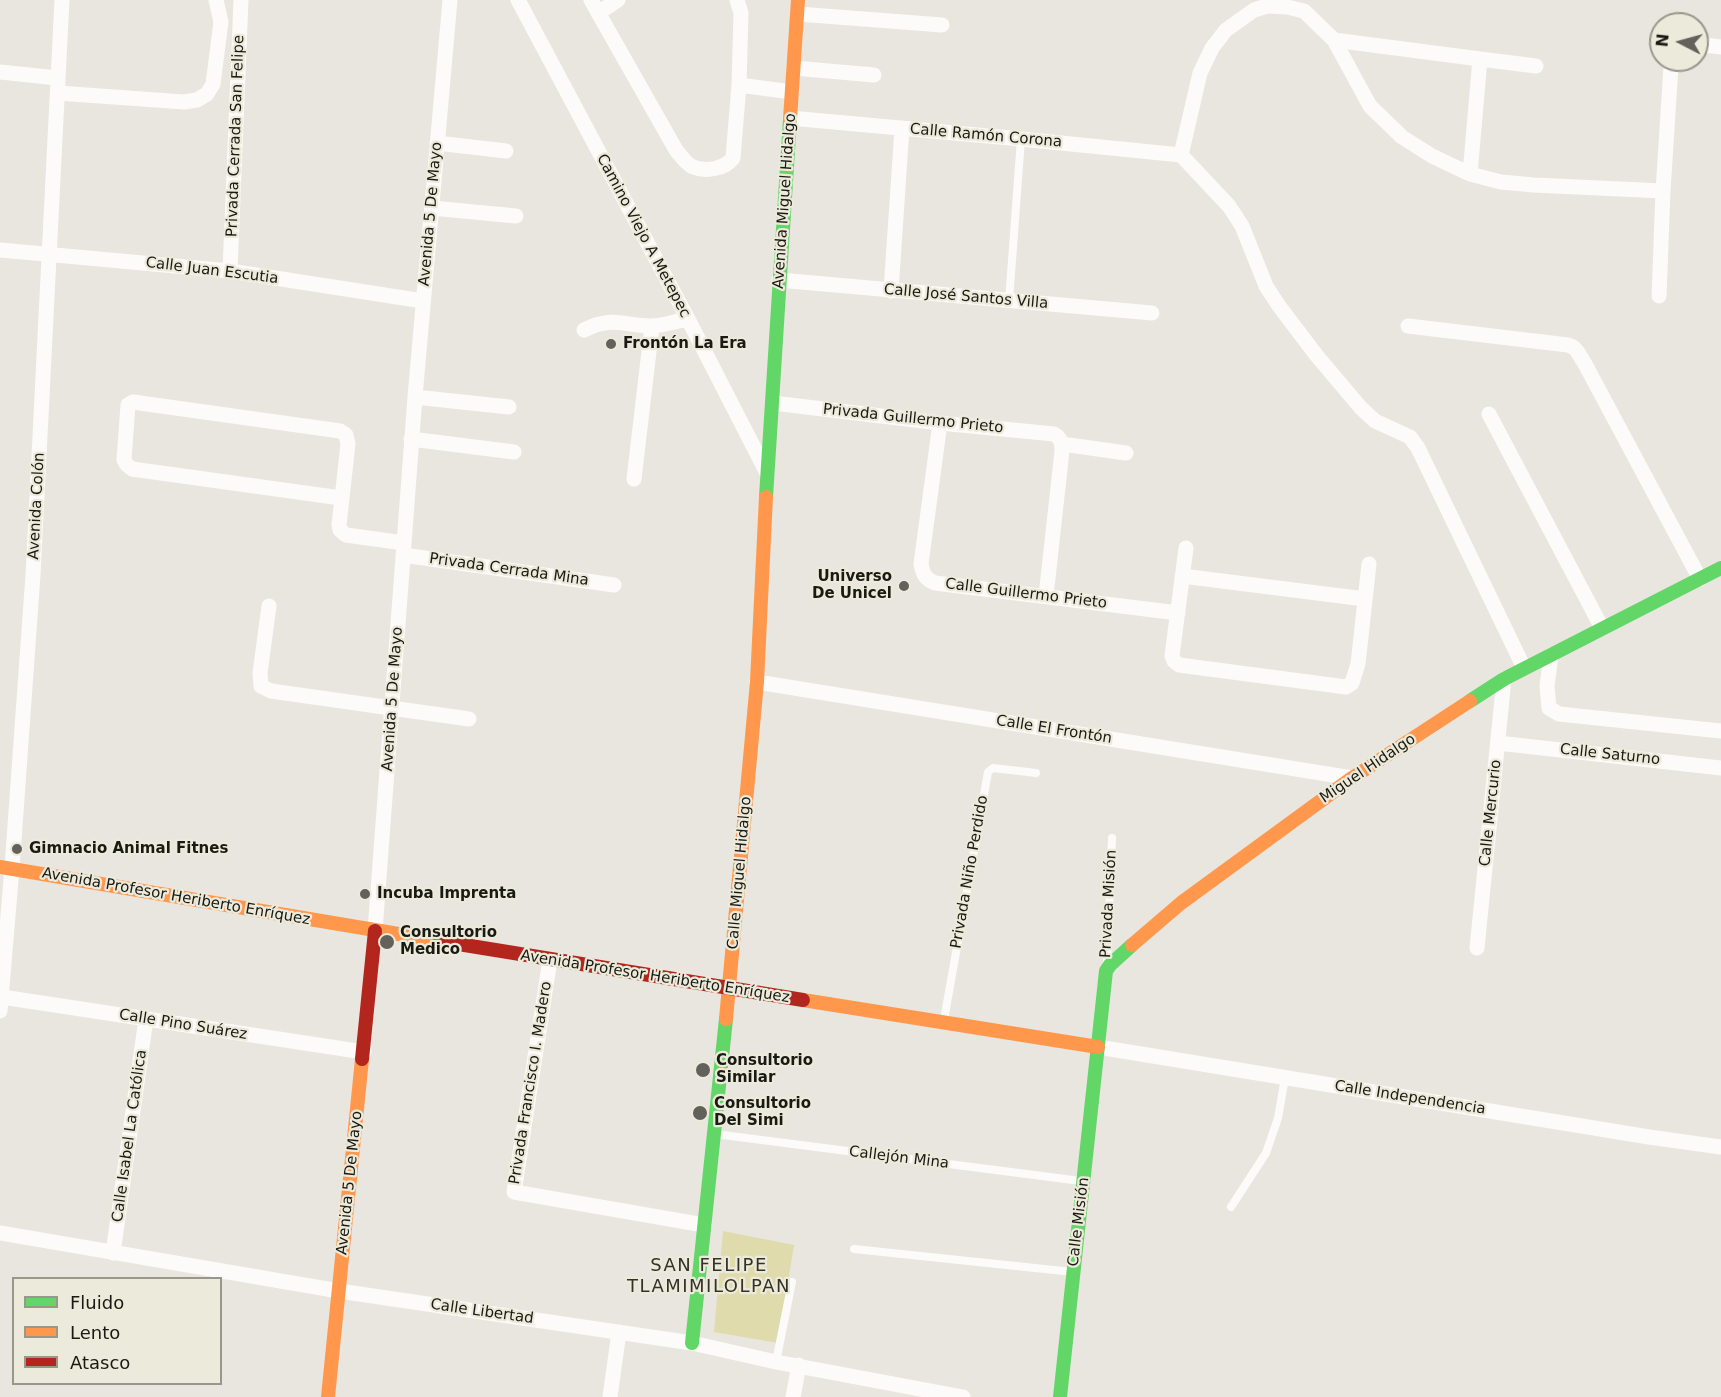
<!DOCTYPE html>
<html>
<head>
<meta charset="utf-8">
<style>
	body { margin:0 }
	#map { position:relative; width:1721px; height:1397px; overflow:hidden; background:#e8e6de; font-family:"DejaVu Sans",sans-serif }
	canvas { display:block }
	.legend { position:absolute; left:12px; top:1277px; width:210px; height:108px; box-sizing:border-box; background:#eceada; border:2px solid #98978b; margin:0; padding:8px 10px; list-style:none; font-size:18px; color:#1a1a14 }
	.legend li { display:flex; align-items:center; gap:12px; height:30px }
	.legend b { width:30px; border:2px solid #98978b }
	.north { position:absolute; left:1649px; top:12px; width:60px; height:60px; box-sizing:border-box; background:#eceada; border:2px solid #98978b; border-radius:50%; rotate:276deg; font-size:16px; font-weight:700; line-height:24px; text-align:center; color:#1a1a14 }
	.north::after { content:''; display:block; margin:auto; width:21px; height:27px; background:#62615b; clip-path:polygon(50% 0,100% 100%,50% 72%,0 100%) }
</style>
</head>
<body>
<div id="map">
<canvas width="1721" height="1397"></canvas>
<ul class="legend">
<li><b style="height:8px;background:#63d668"></b>Fluido</li>
<li><b style="height:8px;background:#ff974d"></b>Lento</li>
<li><b style="height:8px;background:#b3261e"></b>Atasco</li>
</ul>
<div class="north">N</div>
</div>
<script>
const ctx = document.querySelector('canvas').getContext('2d');
ctx.lineJoin = 'round';
function fill(path, color) {
  ctx.fillStyle = color;
  ctx.fill(path, 'evenodd');
}
function strokePath(path, color, width, dash) {
  ctx.strokeStyle = color;
  ctx.lineWidth = width;
  ctx.lineCap = dash ? 'butt' : 'round';
  ctx.setLineDash(dash || []);
  ctx.stroke(path);
}
function label(font, color, halo, rows, align = 'center') {
  ctx.font = font + ' "DejaVu Sans",sans-serif';
  ctx.lineWidth = 4.5;
  ctx.setLineDash([]);
  ctx.textBaseline = 'middle';
  ctx.strokeStyle = halo;
  ctx.fillStyle = color;
  for (const [text, x, y, turn = 0] of rows) {
    ctx.save();
    ctx.translate(x, y);
    ctx.rotate((+turn || 0) * Math.PI / 180);
    ctx.textAlign = isNaN(turn) ? turn : align;
    if (halo) ctx.strokeText(text, 0, 0);
    ctx.fillText(text, 0, 0);
    ctx.restore();
  }
}
fill(new Path2D(`
	M723,1231l71,14 -16,98 -64,-11z`), '#e0dbac');
strokePath(new Path2D(`
	M1009,301l12,-162
	M1107,962l5,-124
	M944,1020l44,-248 5,-4 43,5
	M715,1134l366,47
	M1231,1207l35,-54 12,-35 7,-40
	M854,1249l219,23
	M776,1362l16,-80`), '#fcfbfa', 8);
strokePath(new Path2D(`
	M518,0l170,319 79,154
	M591,0l85,150c5,6 10,14 17,17 13,5 32,2 40,-9l6,-73 2,-72 -4,-13
	M598,13l20,-13
	M798,14l144,11
	M1334,40l146,19 -10,115
	M1697,44l24,3
	M1480,59l56,7
	M794,68l80,7
	M0,72l57,6
	M739,85l53,7
	M58,93l126,9 13,-2 10,-6 6,-10 8,-62 -5,-22
	M790,118l231,21 160,16
	M437,143l69,8
	M1181,155l19,-82 12,-25 14,-18 28,-20 13,-4 20,1 17,4 30,29 36,66 32,31 30,19 38,18 31,8 33,3 129,6
	M1181,155l48,51 13,20 24,60 13,20 38,50 44,52 14,13 35,16 8,11 106,220
	M432,208l84,8
	M0,250l230,21 193,30
	M230,271l11,-271
	M779,280l373,33
	M891,291l11,-163
	M1659,296l4,-105 8,-125 1,-6
	M1408,326l160,19 5,2 4,4 8,13 115,215
	M584,330c27,-14 38,-5 66,-4 12,0 26,-5 38,-7
	M415,397l94,10
	M773,403l167,20 114,11c7,4 8,9 8,17l-16,145
	M1489,414l113,214
	M940,423l-19,141c2,10 4,15 14,19l243,30
	M411,439l103,13
	M1062,444l64,9
	M634,479l18,-153
	M341,498l-209,-29 -5,-4 -3,-5 4,-55 5,-3 207,29 6,4 2,9 -9,81 1,5 6,5 58,8
	M1186,548l-14,108 2,5 5,4 167,22 6,-4 6,-19 11,-100
	M403,555l211,30
	M1182,576l183,23
	M269,606l-9,67 1,13 10,5 198,28
	M1551,655l-4,31 2,22 10,6 162,17
	M757,682l595,96
	M1498,743l223,25
	M375,931l40,-534 35,-397
	M1477,948l27,-269
	M550,960l-36,232 190,33
	M2,997l362,55
	M0,1011l12,-143 21,-293 29,-575
	M1098,1047l551,90 72,10
	M0,1233l339,58 353,52 84,19 187,35
	M113,1253l33,-234
	M610,1397l9,-65
	M793,1397l6,-32`), '#fcfbfa', 15);
strokePath(new Path2D(`
	M766,497l24,-378
	M1470,701l34,-22 217,-111
	M692,1343l34,-324
	M1060,1397l46,-426 4,-6 22,-20`), '#63d668', 14);
strokePath(new Path2D(`
	M790,119l8,-119
	M0,867l440,74
	M1132,945l49,-42 171,-125 118,-77
	M803,1000l295,47
	M726,1019l31,-337 9,-185
	M328,1397l34,-338`), '#ff974d', 14);
strokePath(new Path2D(`
	M440,941l363,59
	M362,1059l13,-128`), '#b3261e', 14);
for (const [x, y, r, color] of [
	[611,344,6,"#62615b"],
	[904,586,6,"#62615b"],
	[17,849,6,"#62615b"],
	[365,894,6,"#62615b"],
	[387,942,8,"#62615b"],
	[703,1070,8,"#62615b"],
	[700,1113,8,"#62615b"]
]) {
  const dot = new Path2D();
  dot.arc(x, y, r, 0, 2 * Math.PI);
  ctx.fillStyle = color;
  ctx.fill(dot);
  strokePath(dot, '#eceada', 2);
}
label('15px', '#1a1a14', '#eceada', [
	["Privada Cerrada San Felipe",236,136,-88],
	["Calle Ramón Corona",986,136,5],
	["Avenida Miguel Hidalgo",785,201,-86],
	["Avenida 5 De Mayo",431,214,-85],
	["Camino Viejo A Metepec",643,236,62],
	["Calle Juan Escutia",212,271,7],
	["Calle José Santos Villa",966,297,5],
	["Privada Guillermo Prieto",913,419,6],
	["Avenida Colón",37,506,-87],
	["Privada Cerrada Mina",509,570,8],
	["Calle Guillermo Prieto",1026,594,7],
	["Avenida 5 De Mayo",393,699,-86],
	["Calle El Frontón",1054,730,9],
	["Calle Saturno",1610,755,6],
	["Miguel Hidalgo",1368,769,-34],
	["Calle Mercurio",1491,813,-84],
	["Privada Niño Perdido",970,872,-80],
	["Calle Miguel Hidalgo",740,873,-85],
	["Avenida Profesor Heriberto Enríquez",176,897,10],
	["Privada Misión",1109,904,-87],
	["Avenida Profesor Heriberto Enríquez",655,977,9],
	["Calle Pino Suárez",183,1025,9],
	["Privada Francisco I. Madero",531,1083,-81],
	["Calle Independencia",1410,1098,9],
	["Calle Isabel La Católica",130,1136,-82],
	["Callejón Mina",899,1158,7],
	["Avenida 5 De Mayo",350,1183,-84],
	["Calle Misión",1079,1222,-83],
	["Calle Libertad",482,1312,8]
]);
label('bold 15px', '#1a1a14', '#eceada', [
	["Frontón La Era",623,344],
	["Universo",892,577,"right"],
	["De Unicel",892,594,"right"],
	["Gimnacio Animal Fitnes",29,849],
	["Incuba Imprenta",377,894],
	["Consultorio",400,933],
	["Medico",400,950],
	["Consultorio",716,1061],
	["Similar",716,1078],
	["Consultorio",714,1104],
	["Del Simi",714,1121]
], 'left');
ctx.letterSpacing = '1.5px';
label('18px', '#333225', '#eceada', [
	["SAN FELIPE",709,1266],
	["TLAMIMILOLPAN",709,1287]
]);
ctx.letterSpacing = '0px';
</script>
</body>
</html>
